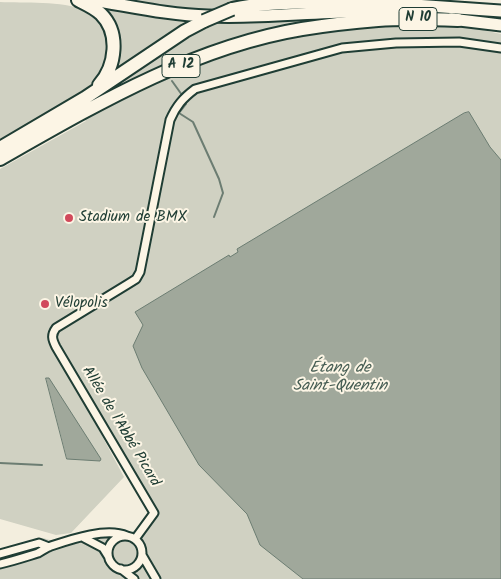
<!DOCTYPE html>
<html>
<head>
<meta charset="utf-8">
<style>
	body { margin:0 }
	canvas { display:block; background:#f3eede }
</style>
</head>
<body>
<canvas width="501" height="579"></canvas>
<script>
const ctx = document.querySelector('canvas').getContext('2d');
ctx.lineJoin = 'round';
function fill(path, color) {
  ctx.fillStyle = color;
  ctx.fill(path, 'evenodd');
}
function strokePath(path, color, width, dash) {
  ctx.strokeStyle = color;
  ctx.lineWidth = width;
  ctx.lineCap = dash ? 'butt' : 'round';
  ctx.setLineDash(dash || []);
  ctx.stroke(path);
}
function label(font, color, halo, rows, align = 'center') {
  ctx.font = font + ' Kalam,sans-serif';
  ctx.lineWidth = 4;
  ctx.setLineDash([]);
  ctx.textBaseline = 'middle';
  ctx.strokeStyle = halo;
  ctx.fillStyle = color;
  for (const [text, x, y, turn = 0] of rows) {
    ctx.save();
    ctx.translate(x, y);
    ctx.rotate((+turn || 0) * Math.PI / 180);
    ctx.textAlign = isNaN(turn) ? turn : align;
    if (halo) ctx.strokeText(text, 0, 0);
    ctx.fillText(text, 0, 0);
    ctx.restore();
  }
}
fill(new Path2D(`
	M118,0h118v3l-28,10z
	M0,2c23,1 63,-1 84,8 13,5 20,19 23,32 3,18 -5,32 -18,44 -26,22 -60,36 -89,53z
	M108,9l53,8 35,2 -84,58 3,-12 -11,-54z
	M420,16l81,18v545h-501v-29l43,-12 14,4 39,-11 20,-1 15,2 9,-4 10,-11 -10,-22 -62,-104 46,86 -53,56 -15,2 -56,-16v-350l86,-48 -3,-3 104,-49 135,-44z
	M336,18l1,1 -44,7 -214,84 72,-50 58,-37 10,1 7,-4z`), '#d0d1c2');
const water = new Path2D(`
	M469,112l21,35 11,13v419h-198l-43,-34 -13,-31 -48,-49 -57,-97 -9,-22 10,-21 -8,-13 94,-57 1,2 8,-5 -1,-3 227,-136z
	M46,378h3l52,81 -1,2 -33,-2z`);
fill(water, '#a0a89b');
strokePath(water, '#6c7d72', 1);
strokePath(new Path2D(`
	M172,81l10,14
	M186,104l-7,9 14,9 26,57 4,14 -9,24
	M0,463l42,2`), '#6c7d72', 2);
const minor = new Path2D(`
	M108 553a17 17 0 1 1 34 0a17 17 0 1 1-34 0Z
	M84,538l19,10 5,8
	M135,539l19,-26 -98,-166c-4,-8 -5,-12 0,-19l72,-44 8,-5 4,-7 30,-152c6,-14 13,-22 25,-31l147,-41 54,-5 63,-1 42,6
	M0,554l39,-11 10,4
	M142,555l14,24
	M0,564c13,-3 25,-7 38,-11 4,-2 8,-5 13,-7 21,-7 56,-19 76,-10
	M121,569l13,10`);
const primary = new Path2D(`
	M92,0c38,6 77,15 116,16 68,3 135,-9 202,-2
	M356,1l145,10
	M451,19l50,6`);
const motorway = new Path2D(`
	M78,0c8,4 17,8 23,14 19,19 15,52 -2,71
	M232,9c43,-9 89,-6 133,-7
	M0,148l85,-50 100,-67 19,-10
	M0,159c95,-54 193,-112 302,-130 25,-4 51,-7 76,-9 26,-2 53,-1 80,0`);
strokePath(minor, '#1f3d34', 11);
strokePath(primary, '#1f3d34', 15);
strokePath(motorway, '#1f3d34', 16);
strokePath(minor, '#fcf5e5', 7);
strokePath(primary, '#fcf5e5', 11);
strokePath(motorway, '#fcf5e5', 12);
const motorwayBridge = new Path2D(`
	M204,21l28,-12`);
strokePath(motorwayBridge, '#1f3d34', 16, []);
strokePath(motorwayBridge, '#fcf5e5', 12);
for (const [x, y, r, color] of [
	[69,218,5,"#d1495b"],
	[45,304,5,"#d1495b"]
]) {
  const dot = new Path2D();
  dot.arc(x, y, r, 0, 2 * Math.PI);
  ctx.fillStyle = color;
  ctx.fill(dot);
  strokePath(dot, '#fcf5e5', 2);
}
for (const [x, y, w] of [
	[418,19,38],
	[181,66,38]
]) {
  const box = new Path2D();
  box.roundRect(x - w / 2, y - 11.5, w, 23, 4);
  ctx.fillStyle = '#fcf5e5';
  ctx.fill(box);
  strokePath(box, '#1f3d34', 1);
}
label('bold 14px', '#1f3d34', null, [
	["N 10",418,19],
	["A 12",181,66]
]);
label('15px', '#1f3d34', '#fcf5e5', [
	["Stadium de BMX",79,218],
	["Vélopolis",55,304]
], 'left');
label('15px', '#1f3d34', '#fcf5e5', [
	["Allée de l'Abbé Picard",120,427,59]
]);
label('italic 16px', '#465d53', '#fcf5e5', [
	["Étang de",340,369],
	["Saint-Quentin",340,387]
]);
</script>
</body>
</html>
